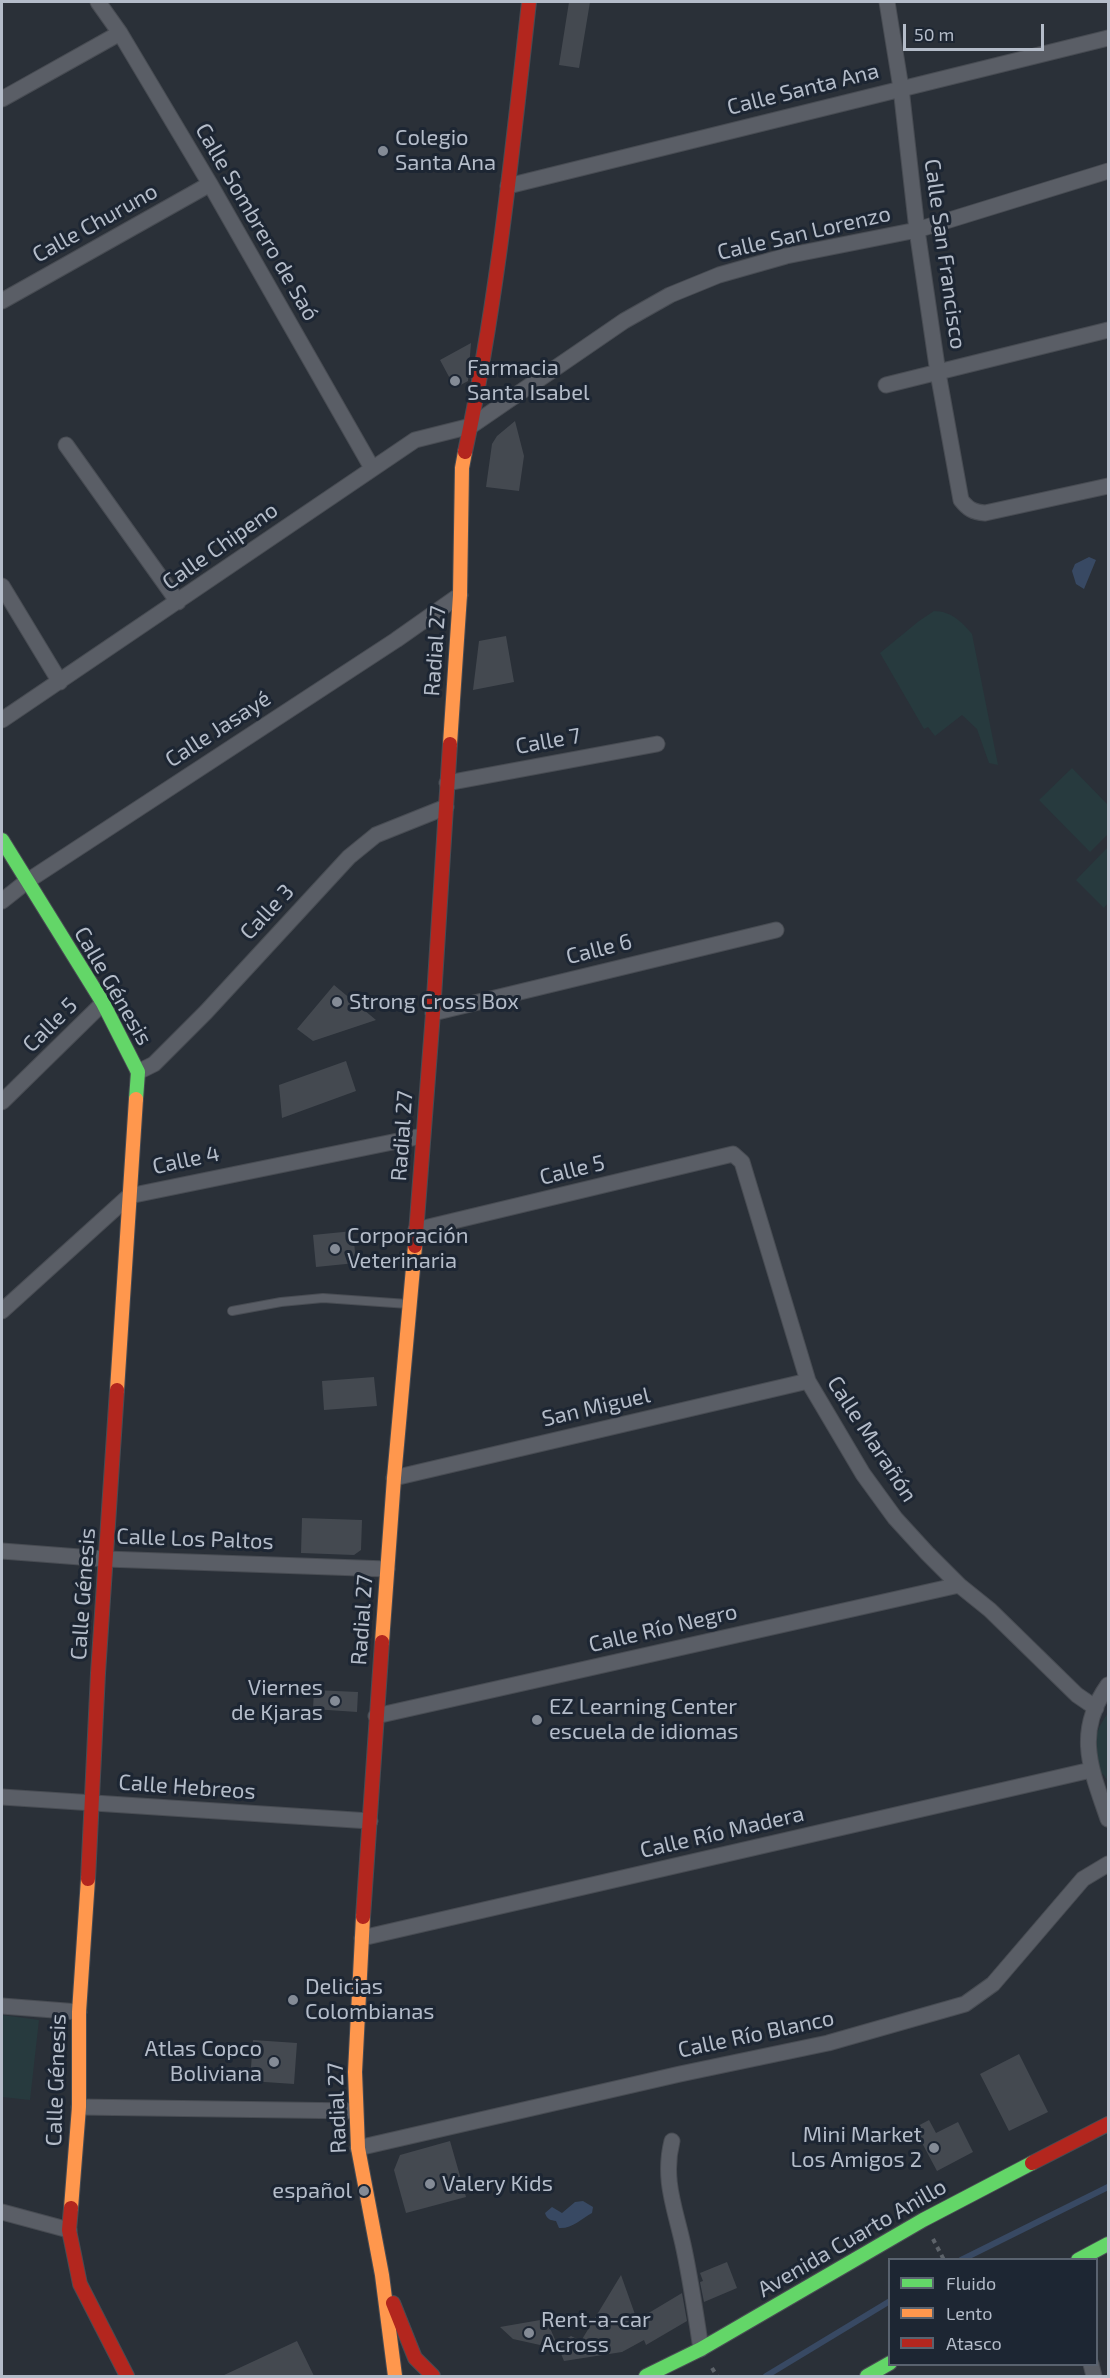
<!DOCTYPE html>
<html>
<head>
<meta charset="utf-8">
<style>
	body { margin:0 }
	#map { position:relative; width:1110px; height:2378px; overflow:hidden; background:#2a3038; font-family:"Exo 2",sans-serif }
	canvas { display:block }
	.frame { position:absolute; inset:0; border:3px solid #b4bcc9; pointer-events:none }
	.legend { position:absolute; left:888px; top:2258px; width:210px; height:108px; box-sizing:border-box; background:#1d2633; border:2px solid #59626f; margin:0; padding:8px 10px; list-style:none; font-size:18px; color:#b4bcc9 }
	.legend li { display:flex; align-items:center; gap:12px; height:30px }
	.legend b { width:30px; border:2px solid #59626f }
	.scale { position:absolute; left:903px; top:24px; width:141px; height:27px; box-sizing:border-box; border:3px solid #b4bcc9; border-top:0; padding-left:8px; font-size:18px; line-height:21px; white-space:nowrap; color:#b4bcc9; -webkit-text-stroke:4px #1d2633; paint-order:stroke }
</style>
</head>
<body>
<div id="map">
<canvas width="1110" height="2378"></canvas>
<div class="frame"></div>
<ul class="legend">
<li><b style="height:8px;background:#63d668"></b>Fluido</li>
<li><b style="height:8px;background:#ff974d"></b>Lento</li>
<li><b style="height:8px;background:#b3261e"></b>Atasco</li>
</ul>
<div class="scale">50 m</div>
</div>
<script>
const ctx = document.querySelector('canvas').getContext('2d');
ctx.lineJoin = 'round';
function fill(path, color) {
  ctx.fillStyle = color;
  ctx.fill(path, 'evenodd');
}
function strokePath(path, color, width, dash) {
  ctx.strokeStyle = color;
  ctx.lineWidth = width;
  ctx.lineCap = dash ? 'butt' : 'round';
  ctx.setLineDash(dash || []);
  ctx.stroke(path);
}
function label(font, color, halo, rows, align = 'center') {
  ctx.font = font + ' "Exo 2",sans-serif';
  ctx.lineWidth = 6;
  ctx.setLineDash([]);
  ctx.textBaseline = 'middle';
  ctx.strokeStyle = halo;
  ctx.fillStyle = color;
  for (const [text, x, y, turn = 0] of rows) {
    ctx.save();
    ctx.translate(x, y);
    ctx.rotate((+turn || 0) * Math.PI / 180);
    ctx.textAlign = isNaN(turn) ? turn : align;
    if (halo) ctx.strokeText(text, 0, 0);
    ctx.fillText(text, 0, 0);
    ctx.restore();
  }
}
fill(new Path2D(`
	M934,611c17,0 28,11 38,23l26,131 -9,-2 -12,-34 -15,-14 -27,21 -7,-9 -4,2 -44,-76 39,-32z
	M1072,768l36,37v29l-18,18 -51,-52z
	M1108,847v56l-4,5 -28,-28z
	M1108,1713v68l-5,-7 -4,2c-4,-30 -9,-38 9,-63z
	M2,2015l37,5 -9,80 -28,-3z`), '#273a3e');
fill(new Path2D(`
	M1089,557l7,3 -12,29 -8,-5 -4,-13 3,-7z
	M583,2201l10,6 -1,6c-11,6 -20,16 -33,15l-3,-7c-5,-1 -9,-1 -11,-8l7,-6 10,6 13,-11z`), '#384963');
strokePath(new Path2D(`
	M961,2260l147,-73
	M766,2376l124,-75`), '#384963', 6);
fill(new Path2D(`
	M569,2h21l-11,66 -20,-3z
	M471,343l-3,38 -13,7 -15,-28z
	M515,421l9,35 -5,35 -33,-4 6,-43 5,-8z
	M506,636l8,46 -41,8 6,-49z
	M334,985l42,35 -63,21 -16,-12z
	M346,1061l10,30 -74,27 -3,-33z
	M353,1231l3,32 -40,4 -3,-32z
	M374,1377l3,29 -53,4 -2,-29z
	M302,1518l60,2 -1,30 -7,5 -53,-2z
	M314,1690l44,2 -1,20 -44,-3z
	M253,2040l44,3 -3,41 -44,-3z
	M1019,2054l29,58 -39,19 -29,-57z
	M929,2120l7,13 22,-11 15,30 -36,19 -23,-43z
	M450,2141l16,56 -60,16 -12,-43 6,-15z
	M727,2262l10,26 -33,14 -4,-20 3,-1 -3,-8z
	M621,2275l16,45 45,-27 5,28 -41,24 -2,-5 -22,12 -58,9 -7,-17 14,-8 10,5z
	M546,2319l11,25 -17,1 -27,-6 -13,-12z
	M297,2341l17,35h-92z`), '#444950');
const lane = new Path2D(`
	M232,1311l49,-9 42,-4 85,6`);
const street = new Path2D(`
	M98,2l22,31 90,151 162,284
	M887,2l14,86 16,142 21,143 23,127c7,9 12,12 24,13l123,-27
	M2,99l118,-66
	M508,186l600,-148
	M2,301l208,-117
	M886,385l222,-55
	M66,445l112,157
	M2,586l58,96
	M2,720l413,-280 56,-14 153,-105 46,-26 49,-20 67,-19 131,-26 191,-59
	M447,783l210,-39
	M2,901l24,-19 370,-242 64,-45
	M433,1013l343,-83
	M138,1072l16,-8 52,-52 143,-155 27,-22 70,-28
	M2,1102l101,-99
	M416,1230l317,-76 9,8 66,219 55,93 32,44 32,35 32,32 31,25 87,85 19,13
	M2,1311l127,-115 293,-60
	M394,1478l414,-97
	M2,1551l104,8 281,10
	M1108,1685c-34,48 -17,84 0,134
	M376,1716l583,-131
	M2,1797l368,24
	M362,1938l729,-168
	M2,2006l77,6
	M79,2107l276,4
	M672,2141c-10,40 4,69 12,108 7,33 12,67 17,100
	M358,2148l322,-74 148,-31 137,-39 28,-20 90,-105 25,-15
	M2,2212l67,18
	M1091,2364l3,12`);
const fast = new Path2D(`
	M2,840l101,163 35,69 -2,27
	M1078,2260l30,-16
	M646,2376l55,-27 222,-129 109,-57
	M867,2376l23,-13`);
const slow = new Path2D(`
	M450,744l10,-149 2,-127 3,-16
	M117,1390l19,-291
	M382,1642l12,-164 21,-232
	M363,1917l-8,155 3,76 24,127 13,101
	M71,2208l8,-101v-95l9,-133`);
const jam = new Path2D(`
	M465,452c32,-148 47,-299 64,-450
	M415,1246l18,-233 17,-269
	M88,1879l10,-206 19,-283
	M363,1917l19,-275
	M1032,2163l76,-39
	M71,2208l-2,22 11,54 47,92
	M393,2303l22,55 18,18`);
strokePath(lane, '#484c53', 10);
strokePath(street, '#484c53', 17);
strokePath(fast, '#484c53', 16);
strokePath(slow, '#484c53', 16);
strokePath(jam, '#484c53', 16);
strokePath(new Path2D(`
	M933,2239l11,21
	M712,2368l5,8`), '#5d636a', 4, [4.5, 4.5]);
strokePath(lane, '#5a5e66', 8);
strokePath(street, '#5a5e66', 15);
strokePath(fast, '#63d668', 14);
strokePath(slow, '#ff974d', 14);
strokePath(jam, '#b3261e', 14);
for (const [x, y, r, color] of [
	[383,151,6,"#848b96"],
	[455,381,6,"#848b96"],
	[337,1002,6,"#848b96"],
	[335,1249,6,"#848b96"],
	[335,1701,6,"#848b96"],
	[537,1720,6,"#848b96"],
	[293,2000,6,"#848b96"],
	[274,2062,6,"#848b96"],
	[934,2148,6,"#848b96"],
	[430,2184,6,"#848b96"],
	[364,2191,6,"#848b96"],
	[529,2333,6,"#848b96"]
]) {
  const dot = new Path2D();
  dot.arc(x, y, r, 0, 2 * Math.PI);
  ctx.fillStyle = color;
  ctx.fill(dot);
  strokePath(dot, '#1d2633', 2);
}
label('22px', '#b4bcc9', '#1d2633', [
	["Calle Santa Ana",803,89,-14],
	["Calle Sombrero de Saó",257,222,60],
	["Calle Churuno",95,223,-29],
	["Calle San Lorenzo",804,233,-13],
	["Calle San Francisco",945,254,82],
	["Calle Chipeno",220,546,-35],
	["Radial 27",435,651,-86],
	["Calle Jasayé",218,729,-33],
	["Calle 7",548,741,-10],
	["Calle 3",267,912,-47],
	["Calle 6",599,949,-14],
	["Calle Génesis",113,986,60],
	["Calle 5",50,1025,-45],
	["Radial 27",402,1136,-86],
	["Calle 4",186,1160,-12],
	["Calle 5",572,1170,-14],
	["San Miguel",596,1407,-13],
	["Calle Marañón",872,1439,57],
	["Calle Los Paltos",195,1539,2],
	["Calle Génesis",83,1594,-86],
	["Radial 27",362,1620,-86],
	["Calle Río Negro",663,1628,-13],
	["Calle Hebreos",187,1787,4],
	["Calle Río Madera",722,1832,-13],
	["Calle Río Blanco",756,2034,-12],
	["Calle Génesis",56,2080,-88],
	["Radial 27",337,2108,-92],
	["Avenida Cuarto Anillo",852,2238,-30]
]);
label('22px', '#b4bcc9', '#1d2633', [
	["Colegio",395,138],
	["Santa Ana",395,163],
	["Farmacia",467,368],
	["Santa Isabel",467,393],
	["Strong Cross Box",349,1002],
	["Corporación",347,1236],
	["Veterinaria",347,1261],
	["Viernes",323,1688,"right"],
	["de Kjaras",323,1713,"right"],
	["EZ Learning Center",549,1707],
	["escuela de idiomas",549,1732],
	["Delicias",305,1987],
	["Colombianas",305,2012],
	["Atlas Copco",262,2049,"right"],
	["Boliviana",262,2074,"right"],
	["Mini Market",922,2135,"right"],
	["Los Amigos 2",922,2160,"right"],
	["Valery Kids",442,2184],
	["español",352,2191,"right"],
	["Rent-a-car",541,2320],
	["Across",541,2345]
], 'left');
</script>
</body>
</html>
